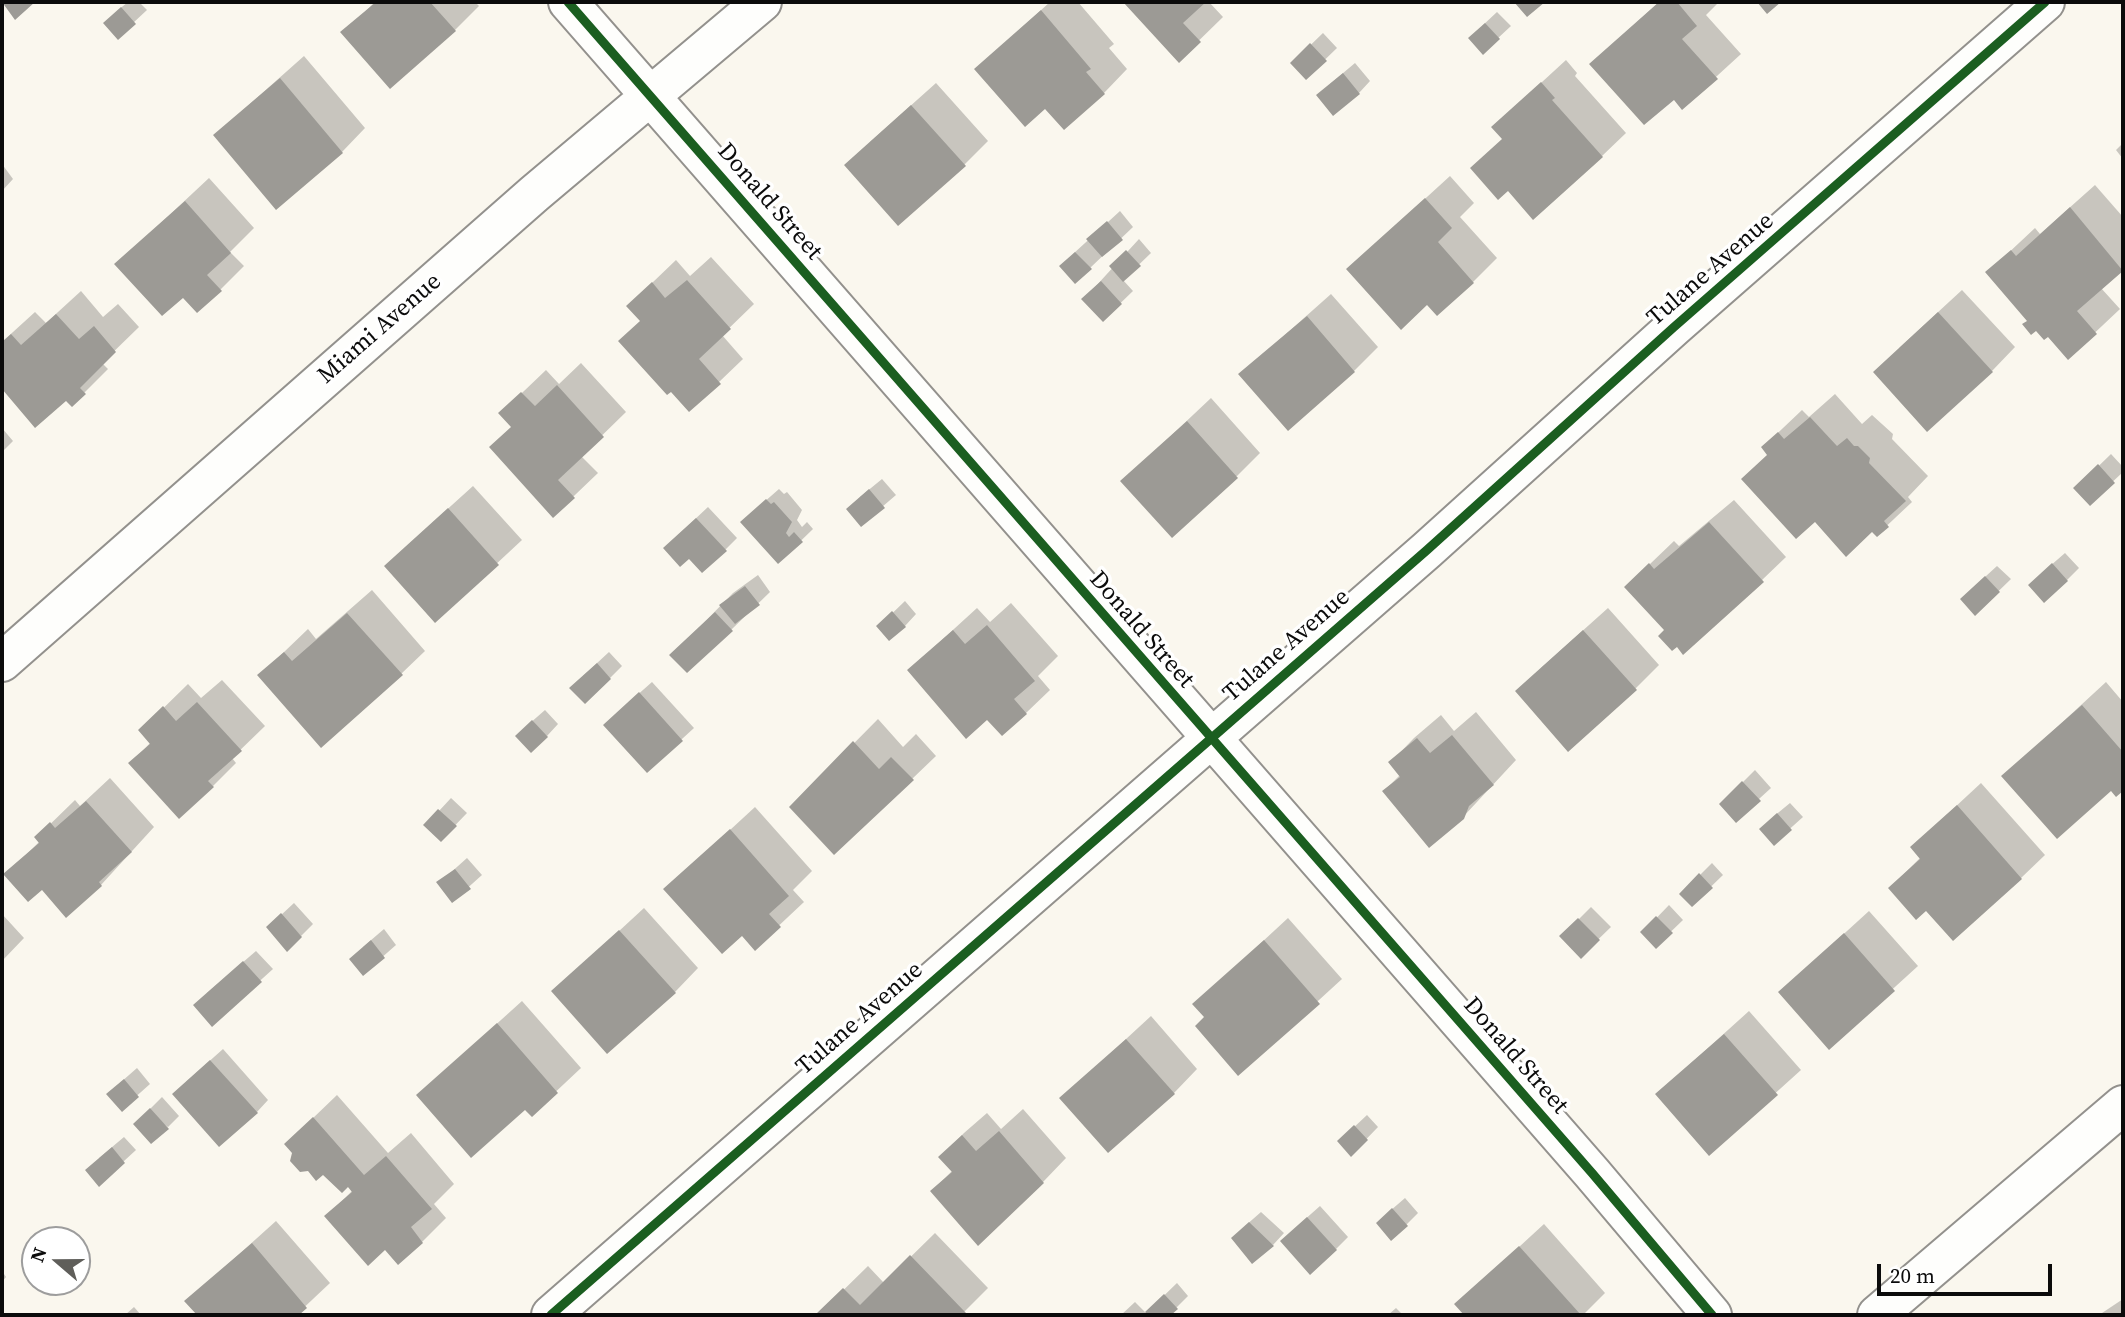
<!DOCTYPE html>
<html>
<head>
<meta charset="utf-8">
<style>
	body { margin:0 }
	#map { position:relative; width:2125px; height:1317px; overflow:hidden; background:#faf7ee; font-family:"Source Serif 4",serif }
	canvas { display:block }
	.frame { position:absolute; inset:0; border:4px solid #0b0b0b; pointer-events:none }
	.north { position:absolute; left:21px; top:1226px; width:70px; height:70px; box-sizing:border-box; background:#fff; border:2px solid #9d9d9d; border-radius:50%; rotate:290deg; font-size:19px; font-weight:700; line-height:28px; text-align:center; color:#0b0b0b }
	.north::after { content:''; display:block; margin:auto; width:24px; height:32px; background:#5f5e5a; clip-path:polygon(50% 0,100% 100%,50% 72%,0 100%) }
	.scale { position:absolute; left:1877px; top:1264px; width:175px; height:32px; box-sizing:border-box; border:4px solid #0b0b0b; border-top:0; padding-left:9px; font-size:21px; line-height:24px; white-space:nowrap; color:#0b0b0b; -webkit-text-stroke:5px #fff; paint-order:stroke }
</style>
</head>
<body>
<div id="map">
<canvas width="2125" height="1317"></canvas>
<div class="frame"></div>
<div class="north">N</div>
<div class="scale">20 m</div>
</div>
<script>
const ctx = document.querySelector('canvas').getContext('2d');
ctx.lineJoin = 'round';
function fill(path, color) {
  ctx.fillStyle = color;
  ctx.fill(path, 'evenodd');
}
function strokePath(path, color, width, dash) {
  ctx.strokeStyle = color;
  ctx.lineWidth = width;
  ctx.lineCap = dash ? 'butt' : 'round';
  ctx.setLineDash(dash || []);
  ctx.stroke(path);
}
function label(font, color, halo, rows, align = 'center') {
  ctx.font = font + ' "Source Serif 4",serif';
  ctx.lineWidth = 7;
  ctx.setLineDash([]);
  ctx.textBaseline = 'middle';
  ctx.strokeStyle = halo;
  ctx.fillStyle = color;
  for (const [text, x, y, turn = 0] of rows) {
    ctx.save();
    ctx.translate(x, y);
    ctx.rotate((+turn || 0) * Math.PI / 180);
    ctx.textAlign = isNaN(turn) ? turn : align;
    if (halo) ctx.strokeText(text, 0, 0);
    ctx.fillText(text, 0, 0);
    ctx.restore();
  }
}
fill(new Path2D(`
	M128,2h11l8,8 -29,27 -1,-26z
	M375,2h100l4,4 -24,24 -112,3z
	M1050,2h28l36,42 -5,4 18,21 -23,24 -59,13 -69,-37z
	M1125,2h84l14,15 -44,43z
	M1659,2h60l-13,13 35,39 -59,54 -8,-11 -83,-33z
	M1497,12l14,14 -28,26 -1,-26z
	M1323,33l14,15 -31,30 -14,-15z
	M304,56l61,72 -23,24 -127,-17z
	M1566,60l11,13 -2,3 51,57 -24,23 -99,-18 -10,-11z
	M1355,63l15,18 -11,12 -29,-9z
	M936,83l52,58 -24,24 -94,-23z
	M2123,143v16l-7,-9z
	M2,164l11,15 -11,12z
	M1450,176l24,27 -14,14 37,41 -24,24 -46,21 -79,-34z
	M209,178l45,50 -24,24 14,14 -24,24 -37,5 -66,-31z
	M2095,185l28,32v52l-22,19 19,21 -52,49 -80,-86 47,-44 5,6z
	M1120,211l13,16 -43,41 -17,-14z
	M1139,239l12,14 -28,27 10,11 -30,29 -8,-33z
	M711,257l43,47 -32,31 21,24 -24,23 -48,7 -30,-69 -13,-14 48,-46 14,16z
	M1962,290l53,57 -23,24 -93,-23z
	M81,291l22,26 15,-13 21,23 -37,36 6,6 -24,24 -18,5 -31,27 -33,-39v-44l33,-30 11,11z
	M1331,294l47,53 -24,24 -113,3z
	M581,363l45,49 -45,44 17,17 -45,43 -41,-90 -11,-13 45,-43 13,14z
	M1835,394l27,30 10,-9 21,19 -1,5 36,37 -20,21 4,5 -35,33 -114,-88 39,-37 7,7z
	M1211,398l49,55 -23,23 -114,5z
	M2,428l11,13 -11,11z
	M2111,454l12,13v5l-33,31 -14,-15z
	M882,479l14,16 -35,30 -1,-28z
	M473,486l49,54 -87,81 -25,-78z
	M779,489l5,5 3,-2 15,18 -5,10 5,7 5,-5 6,7 -34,33 -24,-52z
	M1734,500l52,57 -24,23 -96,50 -40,-43 48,-46 5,5z
	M708,507l29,31 -12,12 -48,-14z
	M2065,553l14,15 -12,12 -25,-7z
	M1997,566l14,13 -36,35 -1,-27z
	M758,575l12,17 -39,38 -47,13 49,-50z
	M372,590l53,61 -24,23 -142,2 49,-47 8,10z
	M905,601l11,13 -11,12h-26z
	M1011,603l47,53 -20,20 12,14 -24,23 -39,4 -78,-47 68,-62 13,14z
	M1608,608l51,57 -24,24 -94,-21z
	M609,652l13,14 -12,12 -27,-2z
	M222,680l43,46 -33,32 4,5 -23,23 -82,-23 20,-21 -10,-12 47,-46 13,14z
	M652,682l42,46 -47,43 -30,-58z
	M2106,682l17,20v87l-7,6 -5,-6 -107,-13z
	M545,710l13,14 -11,12 -18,-12z
	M1476,712l40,48 -53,57 -79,-26 17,-17 -10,-12 23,-24 27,-23 13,16z
	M878,719l25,28 13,-13 20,22 -24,23 -121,28z
	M1755,770l16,18 -35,32 -15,-16z
	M110,778l44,49 -53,58 -59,3 -36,-13 34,-34 -3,-4 38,-37 5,6z
	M1981,783l64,72 -24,23 -95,30 -36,-20 31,-31 -9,-10z
	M451,798l16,15 -26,27 -15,-15z
	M1790,803l13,14 -29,26 -1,-26z
	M755,807l57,64 -19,19 11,12 -49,46 -13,-14 -76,-45z
	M467,858l15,17 -29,26 -14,-18z
	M1712,863l11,12 -31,30 -11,-11z
	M294,903l19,21 -12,12 -21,-20z
	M1669,905l14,15 -27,26 -13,-14z
	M1591,907l20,20 -30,29 -19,-20z
	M644,908l54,60 -23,24 -121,-1z
	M1869,911l49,55 -89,81 -49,-55z
	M2,914l22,24 -22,23z
	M1288,918l54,61 -104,95 -32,-57 -11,-13z
	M384,929l12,16 -33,29v-27z
	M256,951l17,18 -61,55 -5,-31z
	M522,1001l59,67 -49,46 -6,-7 -108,-12z
	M1749,1011l52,59 -92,83 -52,-59z
	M1151,1016l46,53 -23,24 -112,5z
	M223,1049l45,51 -11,12 -71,-30z
	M137,1068l13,16 -28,25 -1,-27z
	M337,1095l51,58 23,-20 43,51 -20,20 12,14 -24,24 -37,5 -58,-31 26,-26 -60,-37 -7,-9z
	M162,1097l17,19 -11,11 -21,-15z
	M1023,1109l43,49 -23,24 -111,9 21,-21 -12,-13 23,-24 23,-20 14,16z
	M1367,1115l11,12 -27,28v-25z
	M124,1137l12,13 -37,34v-26z
	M1405,1198l13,15 -12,12 -16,-14z
	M1320,1206l28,31 -12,12 -42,-20z
	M1261,1212l23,21 -11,12 -28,-19z
	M276,1221l54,62 -34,32h-97l-12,-14z
	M1544,1224l61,69 -22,22h-117l-9,-11z
	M935,1233l53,55 -27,27 -141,-2 48,-47 16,17z
	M2,1271l4,6 -4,5z
	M1177,1283l11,13 -19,19h-48l14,-13 11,11z
	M2123,1299v16h-24z
	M134,1307l7,8h-16z
	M1396,1308l7,7h-15z`), '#0003');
fill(new Path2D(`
	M2,2h33l-20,18z
	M376,2h54l26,29 -66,58 -50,-57z
	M1123,2h83l-23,21 18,19 -22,21z
	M1514,2h31l-18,15z
	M1659,2h18l20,24 -15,13 36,40 -36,31 -8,-10 -30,25 -55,-61z
	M1757,2h24l-14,12z
	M121,7l15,17 -18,16 -15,-17z
	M1041,10l50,59 -5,3 19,22 -41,36 -19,-21 -20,18 -51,-58z
	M1485,23l15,16 -17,16 -15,-17z
	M1310,43l17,18 -21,19 -16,-17z
	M1343,73l17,21 -27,22 -17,-21z
	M280,78l63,75 -67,57 -63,-75z
	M1541,82l14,16 -3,2 51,57 -70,63 -25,-29 -10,9 -28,-32 32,-29 -11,-12z
	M911,105l55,61 -68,60 -54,-61z
	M1425,198l27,30 -14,14 36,41 -37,33 -10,-11 -26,25 -55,-61z
	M185,201l46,52 -24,22 15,16 -25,22 -14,-15 -21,18 -48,-52z
	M2070,207l53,64 -46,40 20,23 -29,26 -20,-23 -4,3 -8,-9 -5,4 -9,-11 5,-3 -42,-49 26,-22 5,6z
	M1107,221l16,19 -21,17 -16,-18z
	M1126,250l15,16 -18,16 -14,-16z
	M1075,252l17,17 -17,15 -16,-18z
	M687,280l44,49 -32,30 22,25 -32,28 -18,-20 -4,3 -49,-54 22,-20 -14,-15 26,-24 13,16z
	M1101,281l21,23 -19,18 -22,-23z
	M1938,312l55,60 -66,60 -54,-60z
	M56,314l23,25 15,-13 22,26 -36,36 6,6 -14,13 -6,-6 -31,27 -33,-39v-47l9,-8 10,11z
	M1307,316l48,56 -67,59 -50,-57z
	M557,385l47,52 -46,43 17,18 -22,20 -64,-71 22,-20 -13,-14 23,-21 14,14z
	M1810,417l27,29 10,-8 7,8h4l12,12 -1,5 37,38 -22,20 5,6 -12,10 -5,-5 -26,25 -31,-35 -19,17 -55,-60 26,-24 -6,-8 17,-15 6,7z
	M1187,421l51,57 -66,60 -52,-57z
	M2098,464l17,19 -25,23 -17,-18z
	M869,489l16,19 -24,19 -15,-18z
	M766,499l5,5 3,-2 18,20 -6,11 3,4 5,-5 9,10 -25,22 -38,-42z
	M448,508l51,57 -64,58 -51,-57z
	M696,518l31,33 -25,22 -13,-14 -9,8 -17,-19z
	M1709,522l55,60 -81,73 -6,-8 -5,4 -14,-15 6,-6 -40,-43 25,-24 5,6z
	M2052,563l16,18 -24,22 -16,-18z
	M1985,576l15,16 -25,24 -15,-17z
	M745,586l15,19 -25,19 -16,-19z
	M892,611l14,16 -17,14 -13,-15z
	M715,612l18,19 -46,42 -18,-18z
	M347,613l56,62 -82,73 -64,-73 27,-23 8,9z
	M987,625l48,56 -21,18 13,15 -25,22 -15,-16 -21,19 -59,-69 46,-40 12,14z
	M1583,630l54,60 -69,62 -53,-61z
	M597,663l14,16 -26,25 -16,-16z
	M639,692l44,49 -36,32 -44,-48z
	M197,702l45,49 -34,30 6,6 -35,32 -51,-56 22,-19 -12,-14 25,-24 13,15z
	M2082,705l41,47v39l-7,6 -5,-6 -54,48 -56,-63z
	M532,720l16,17 -17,16 -16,-17z
	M1452,735l42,50 -25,21 -5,13 -35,29 -47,-57 18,-14 -12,-15 29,-24 13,15z
	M853,741l26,28 12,-12 23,23 -80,75 -45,-48z
	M1742,781l19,20 -25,22 -17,-19z
	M86,801l46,51 -33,30 3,4 -36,32 -24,-28 -14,12 -25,-28 36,-31 -5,-6 16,-15 5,6z
	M1957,805l65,74 -69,62 -27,-30 -10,9 -28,-32 32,-29 -10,-12z
	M438,809l19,17 -16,16 -18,-17z
	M1777,813l15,17 -18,16 -15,-17z
	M730,829l59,67 -20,18 12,13 -26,24 -13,-15 -20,18 -59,-65z
	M455,869l16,20 -19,14 -16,-21z
	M1699,873l14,15 -21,19 -13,-13z
	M281,913l21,24 -15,15 -21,-25z
	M1656,916l17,17 -17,16 -16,-17z
	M1578,918l22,22 -19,19 -22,-23z
	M619,930l57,63 -69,61 -56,-63z
	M1844,933l51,58 -66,59 -51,-58z
	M371,940l14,18 -22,18 -14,-17z
	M1264,940l56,64 -82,72 -43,-50 9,-9 -12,-13z
	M243,961l19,21 -50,45 -19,-22z
	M497,1023l61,70 -26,24 -7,-7 -54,48 -55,-63z
	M1724,1034l54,61 -69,61 -54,-62z
	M1126,1039l49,55 -67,59 -49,-55z
	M210,1060l48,53 -39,34 -47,-53z
	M124,1079l15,18 -17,15 -16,-18z
	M150,1108l19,21 -18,15 -18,-20z
	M313,1117l51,58 22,-19 46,53 -21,18 12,16 -25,22 -13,-15 -17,16 -44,-50 28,-24 -4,-5 -6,6 -19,-18 -7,6 -8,-10 -8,1 -10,-11 2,-8 -8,-9z
	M1354,1125l14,15 -17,17 -14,-16z
	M999,1131l45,52 -66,63 -48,-55 22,-19 -14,-15 24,-22 14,16z
	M112,1147l13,16 -26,24 -14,-17z
	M1392,1208l16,18 -17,15 -15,-18z
	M1307,1217l30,33 -27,25 -30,-34z
	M1249,1222l25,24 -22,18 -21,-26z
	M252,1243l55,65 -8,7h-102l-13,-14z
	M1519,1246l62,69h-117l-10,-11z
	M910,1255l56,58 -3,2 -146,-2 26,-25 17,17z
	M1164,1294l14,15 -7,6h-23l-3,-3z`), '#9c9a95');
const minor = new Path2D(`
	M568,2l1024,1171 120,142
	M2,662l532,-468 228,-192
	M551,1315l876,-765 247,-223 371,-325
	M1877,1315l246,-210`);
strokePath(minor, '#93918d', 42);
strokePath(minor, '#fefefc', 38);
strokePath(new Path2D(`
	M568,2l1024,1171 120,142
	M551,1315l876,-765 247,-223 371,-325`), '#1b5e20', 9);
label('24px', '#0b0b0b', '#fff', [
	["Donald Street",769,202,49],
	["Tulane Avenue",1711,270,-41],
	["Miami Avenue",380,329,-41],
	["Donald Street",1141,630,49],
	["Tulane Avenue",1287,646,-41],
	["Tulane Avenue",860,1019,-41],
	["Donald Street",1515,1056,49]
]);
</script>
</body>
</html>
